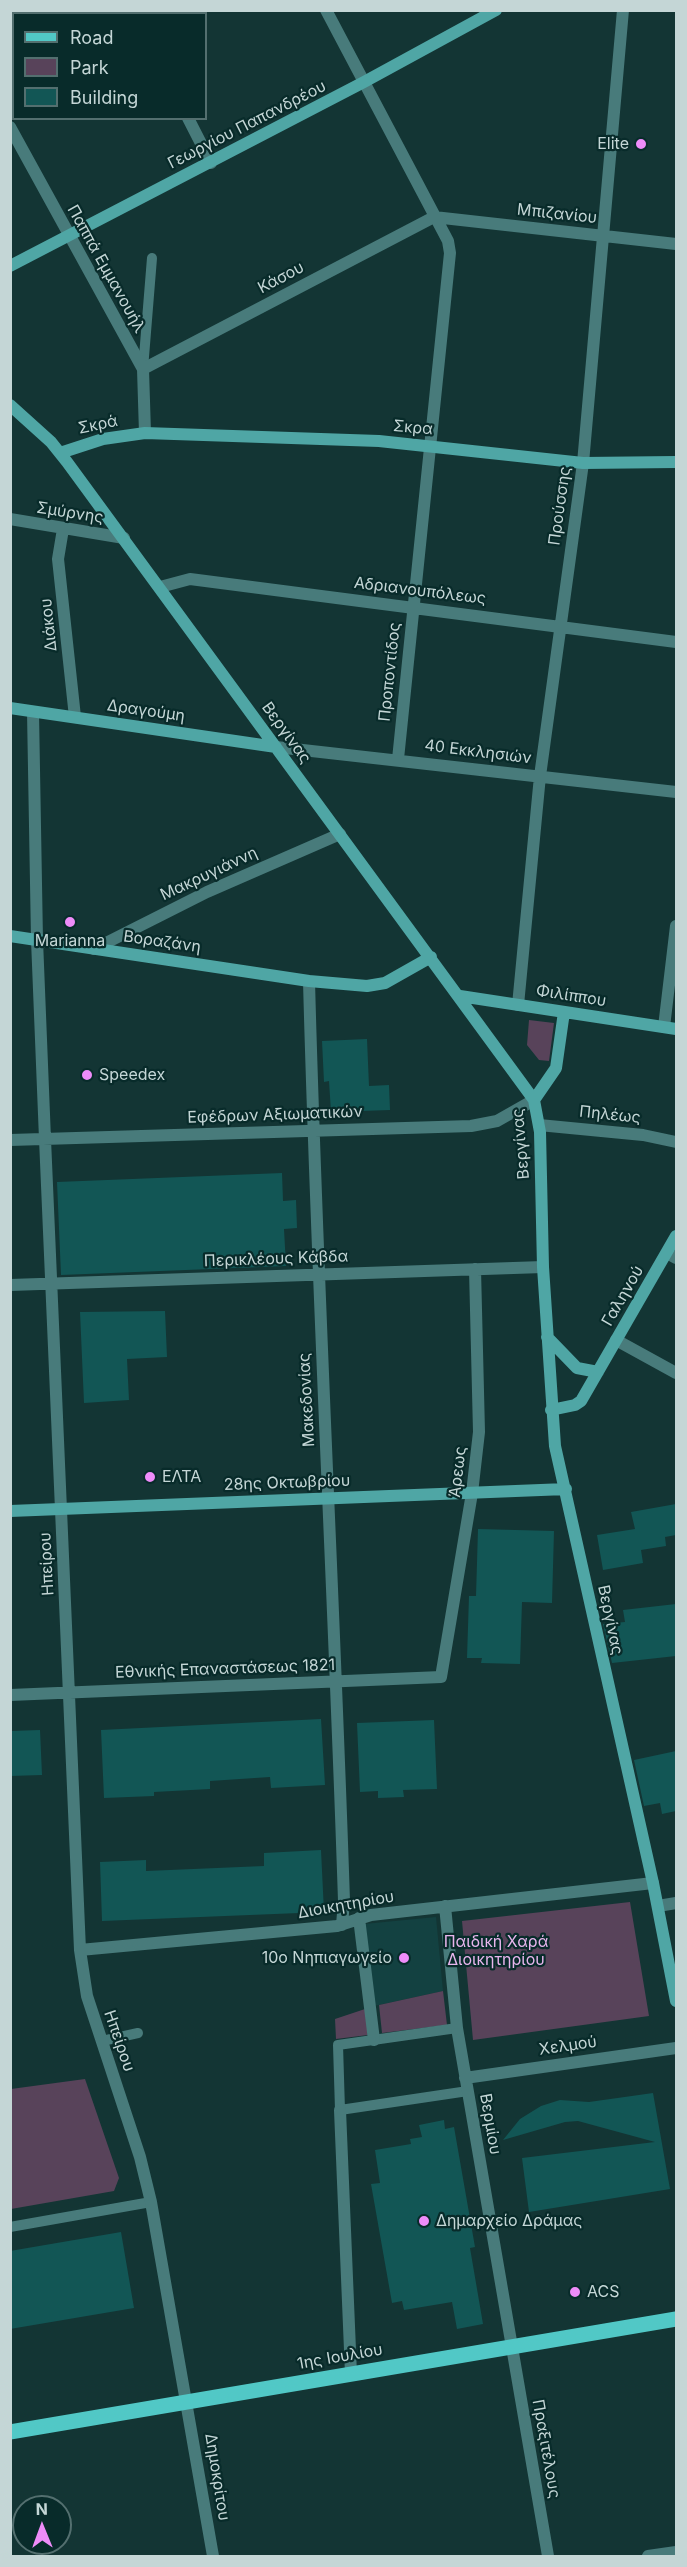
<!DOCTYPE html>
<html>
<head>
<meta charset="utf-8">
<style>
	body { margin:0 }
	#map { position:relative; width:687px; height:2567px; overflow:hidden; background:#133534; font-family:Inter,sans-serif }
	canvas { display:block }
	.frame { position:absolute; inset:0; border:12px solid #c4d6d6; pointer-events:none }
	.legend { position:absolute; left:12px; top:12px; width:195px; height:108px; box-sizing:border-box; background:#082b2a; border:2px solid #536f6f; margin:0; padding:8px 10px; list-style:none; font-size:18px; color:#c4d6d6 }
	.legend li { display:flex; align-items:center; gap:12px; height:30px }
	.legend b { width:30px; border:2px solid #536f6f }
	.north { position:absolute; left:12px; top:2495px; width:60px; height:60px; box-sizing:border-box; background:#082b2a; border:2px solid #536f6f; border-radius:50%; rotate:359deg; font-size:16px; font-weight:700; line-height:24px; text-align:center; color:#c4d6d6 }
	.north::after { content:''; display:block; margin:auto; width:21px; height:27px; background:#ee8cf9; clip-path:polygon(50% 0,100% 100%,50% 72%,0 100%) }
</style>
</head>
<body>
<div id="map">
<canvas width="687" height="2567"></canvas>
<div class="frame"></div>
<ul class="legend">
<li><b style="height:8px;background:#51c8c6"></b>Road</li>
<li><b style="height:16px;background:#58435a"></b>Park</li>
<li><b style="height:16px;background:#125655"></b>Building</li>
</ul>
<div class="north">N</div>
</div>
<script>
const ctx = document.querySelector('canvas').getContext('2d');
ctx.lineJoin = 'round';
function fill(path, color) {
  ctx.fillStyle = color;
  ctx.fill(path, 'evenodd');
}
function strokePath(path, color, width, dash) {
  ctx.strokeStyle = color;
  ctx.lineWidth = width;
  ctx.lineCap = dash ? 'butt' : 'round';
  ctx.setLineDash(dash || []);
  ctx.stroke(path);
}
function label(font, color, halo, rows, align = 'center') {
  ctx.font = font + ' Inter,sans-serif';
  ctx.lineWidth = 4.5;
  ctx.setLineDash([]);
  ctx.textBaseline = 'middle';
  ctx.strokeStyle = halo;
  ctx.fillStyle = color;
  for (const [text, x, y, turn = 0] of rows) {
    ctx.save();
    ctx.translate(x, y);
    ctx.rotate((+turn || 0) * Math.PI / 180);
    ctx.textAlign = isNaN(turn) ? turn : align;
    if (halo) ctx.strokeText(text, 0, 0);
    ctx.fillText(text, 0, 0);
    ctx.restore();
  }
}
fill(new Path2D(`
	M436,1917l7,74 -69,15 -10,-82z`), '#134141');
fill(new Path2D(`
	M529,1020l25,3 -5,38 -10,-1 -12,-15z
	M630,1902l19,114 -176,24 -11,-119z
	M443,1991l4,34 -65,8 -3,-28z
	M365,2009l3,26 -32,4 -1,-20z
	M85,2079l34,99 -5,13 -103,18v-120z`), '#58435a');
fill(new Path2D(`
	M367,1039l2,47 20,-1 1,25 -59,2 -2,-31 -5,1 -2,-41z
	M282,1173l1,28 13,-1 1,28 -13,1 2,37 -225,9 -4,-93z
	M165,1311l2,46 -40,2 2,41 -45,3 -4,-91z
	M676,1504v31l-11,2 1,9 -25,4 2,13 -40,7 -6,-35 38,-6 -4,-17z
	M478,1529l76,2 -2,72 -30,-1 -2,62 -39,-1 1,-5h-15l2,-62h7z
	M676,1604v52l-64,7 -9,-39 22,-2 -2,-12z
	M321,1719l4,66 -54,3 -1,-11 -60,4v8l-56,3v4l-50,2 -3,-68z
	M434,1720l3,69 -34,1 1,7 -26,1v-7l-18,1 -3,-69z
	M40,1730l2,45 -32,1v-45z
	M676,1751v60l-14,3 -2,-11 -16,3 -10,-46z
	M321,1850l3,62 -222,9 -2,-59 46,-2v11l118,-5v-13z
	M653,2093l17,96 -141,23 -7,-54 133,-16 -77,-21 -13,1 -62,18 17,-21 21,-13 19,-6 29,2z
	M444,2120l1,9 9,-2 21,120 -5,1 13,76 -26,5 -5,-27 -48,8 -2,-9 -10,2 -21,-119 9,-1 -5,-33 36,-6 -1,-5 12,-2 -3,-12z
	M121,2232l13,76 -124,21v-78z`), '#125655');
strokePath(new Path2D(`
	M143,369l9,-111
	M457,2028l-119,17 2,65 128,-19
	M102,2041l36,-8
	M10,2227l141,-25`), '#487b7b', 10);
strokePath(new Path2D(`
	M106,10l9,4
	M326,10l122,231 2,12 -52,506
	M17,14v-4
	M142,14l2,-4
	M10,36l4,-11
	M188,118l23,45
	M10,127l133,242 2,64
	M143,369l291,-152 242,27
	M10,519l114,19
	M63,529l-5,30 17,158
	M160,587l30,-8 486,63
	M33,712l4,228 8,199 35,811 7,46 53,161 11,45 62,354
	M276,747l400,45
	M94,949l113,-57 133,-58
	M309,981c8,306 25,613 35,920l-2,24
	M518,1005l22,-229 43,-313 40,-453
	M664,1027l12,-101
	M539,1125l104,10 33,7
	M10,1140l461,-14 26,-5 37,-21
	M667,1253l9,5
	M10,1285l533,-18
	M616,1340l60,33
	M10,1695l431,-18 31,-184 7,-61 -4,-163
	M445,1906l12,122 91,528
	M658,1906l18,-3
	M359,1918l15,122
	M80,1950l257,-24 34,-11 282,-32
	M465,2078l211,-30
	M340,2110l11,264
	M648,2556l28,-4`), '#487b7b', 12);
strokePath(new Path2D(`
	M10,266l354,-184 132,-72
	M10,405l41,37 16,20 467,638 6,32 3,135 12,179 98,437 23,118
	M60,453l43,-14 42,-6 234,8 204,22 93,-1
	M10,708l266,39
	M10,936l299,45 58,5 18,-3 46,-26
	M460,996l216,33
	M534,1100l22,-32 8,-56
	M547,1337l30,31 21,4
	M551,1410l24,-5 6,-4 95,-165
	M10,1511l556,-22`), '#4fa6a5', 12);
strokePath(new Path2D(`
	M10,2432l666,-113`), '#51c8c6', 15);
for (const [x, y, r, color] of [
	[641,144,6,"#ee8cf9"],
	[70,922,6,"#ee8cf9"],
	[87,1075,6,"#ee8cf9"],
	[150,1477,6,"#ee8cf9"],
	[404,1958,6,"#ee8cf9"],
	[424,2221,6,"#ee8cf9"],
	[575,2292,6,"#ee8cf9"]
]) {
  const dot = new Path2D();
  dot.arc(x, y, r, 0, 2 * Math.PI);
  ctx.fillStyle = color;
  ctx.fill(dot);
  strokePath(dot, '#082b2a', 2);
}
label('16px', '#c4d6d6', '#082b2a', [
	["Γεωργίου Παπανδρέου",247,125,-27],
	["Μπιζανίου",557,214,6],
	["Παππά Εμμανουήλ",106,269,61],
	["Κάσου",281,278,-28],
	["Σκρά",98,425,-12],
	["Σκρα",413,428,5],
	["Προύσσης",560,506,-82],
	["Σμύρνης",70,513,9],
	["Αδριανουπόλεως",420,591,7],
	["Διάκου",49,625,-96],
	["Προποντίδος",390,672,-84],
	["Δραγούμη",146,711,8],
	["Βεργίνας",286,733,54],
	["40 Εκκλησιών",478,752,7],
	["Μακρυγιάννη",209,874,-25],
	["Βοραζάνη",162,942,8],
	["Φιλίππου",571,996,9],
	["Εφέδρων Αξιωματικών",275,1115,-2],
	["Πηλέως",610,1115,6],
	["Βεργίνας",521,1144,-95],
	["Περικλέους Κάβδα",276,1259,-2],
	["Γαληνού",623,1296,-60],
	["Μακεδονίας",307,1400,-93],
	["Άρεως",458,1472,-83],
	["28ης Οκτωβρίου",287,1483,-2],
	["Ηπείρου",47,1564,-93],
	["Βεργίνας",610,1620,78],
	["Εθνικής Επαναστάσεως 1821",225,1669,-2],
	["Διοικητηρίου",346,1905,-10],
	["Ηπείρου",119,2041,71],
	["Χελμού",568,2046,-8],
	["Βερμίου",490,2124,80],
	["1ης Ιουλίου",340,2357,-10],
	["Πραξιτέλους",546,2449,80],
	["Δημοκρίτου",217,2477,81]
]);
label('16px', '#c4d6d6', '#082b2a', [
	["Elite",629,144,"right"],
	["Marianna",70,941,"center"],
	["Speedex",99,1075],
	["ΕΛΤΑ",162,1477],
	["10ο Νηπιαγωγείο",392,1958,"right"],
	["Δημαρχείο Δράμας",436,2221],
	["ACS",587,2292]
], 'left');
label('16px', '#e8b5ed', '#082b2a', [
	["Παιδική Χαρά",496,1942],
	["Διοικητηρίου",496,1960]
]);
</script>
</body>
</html>
